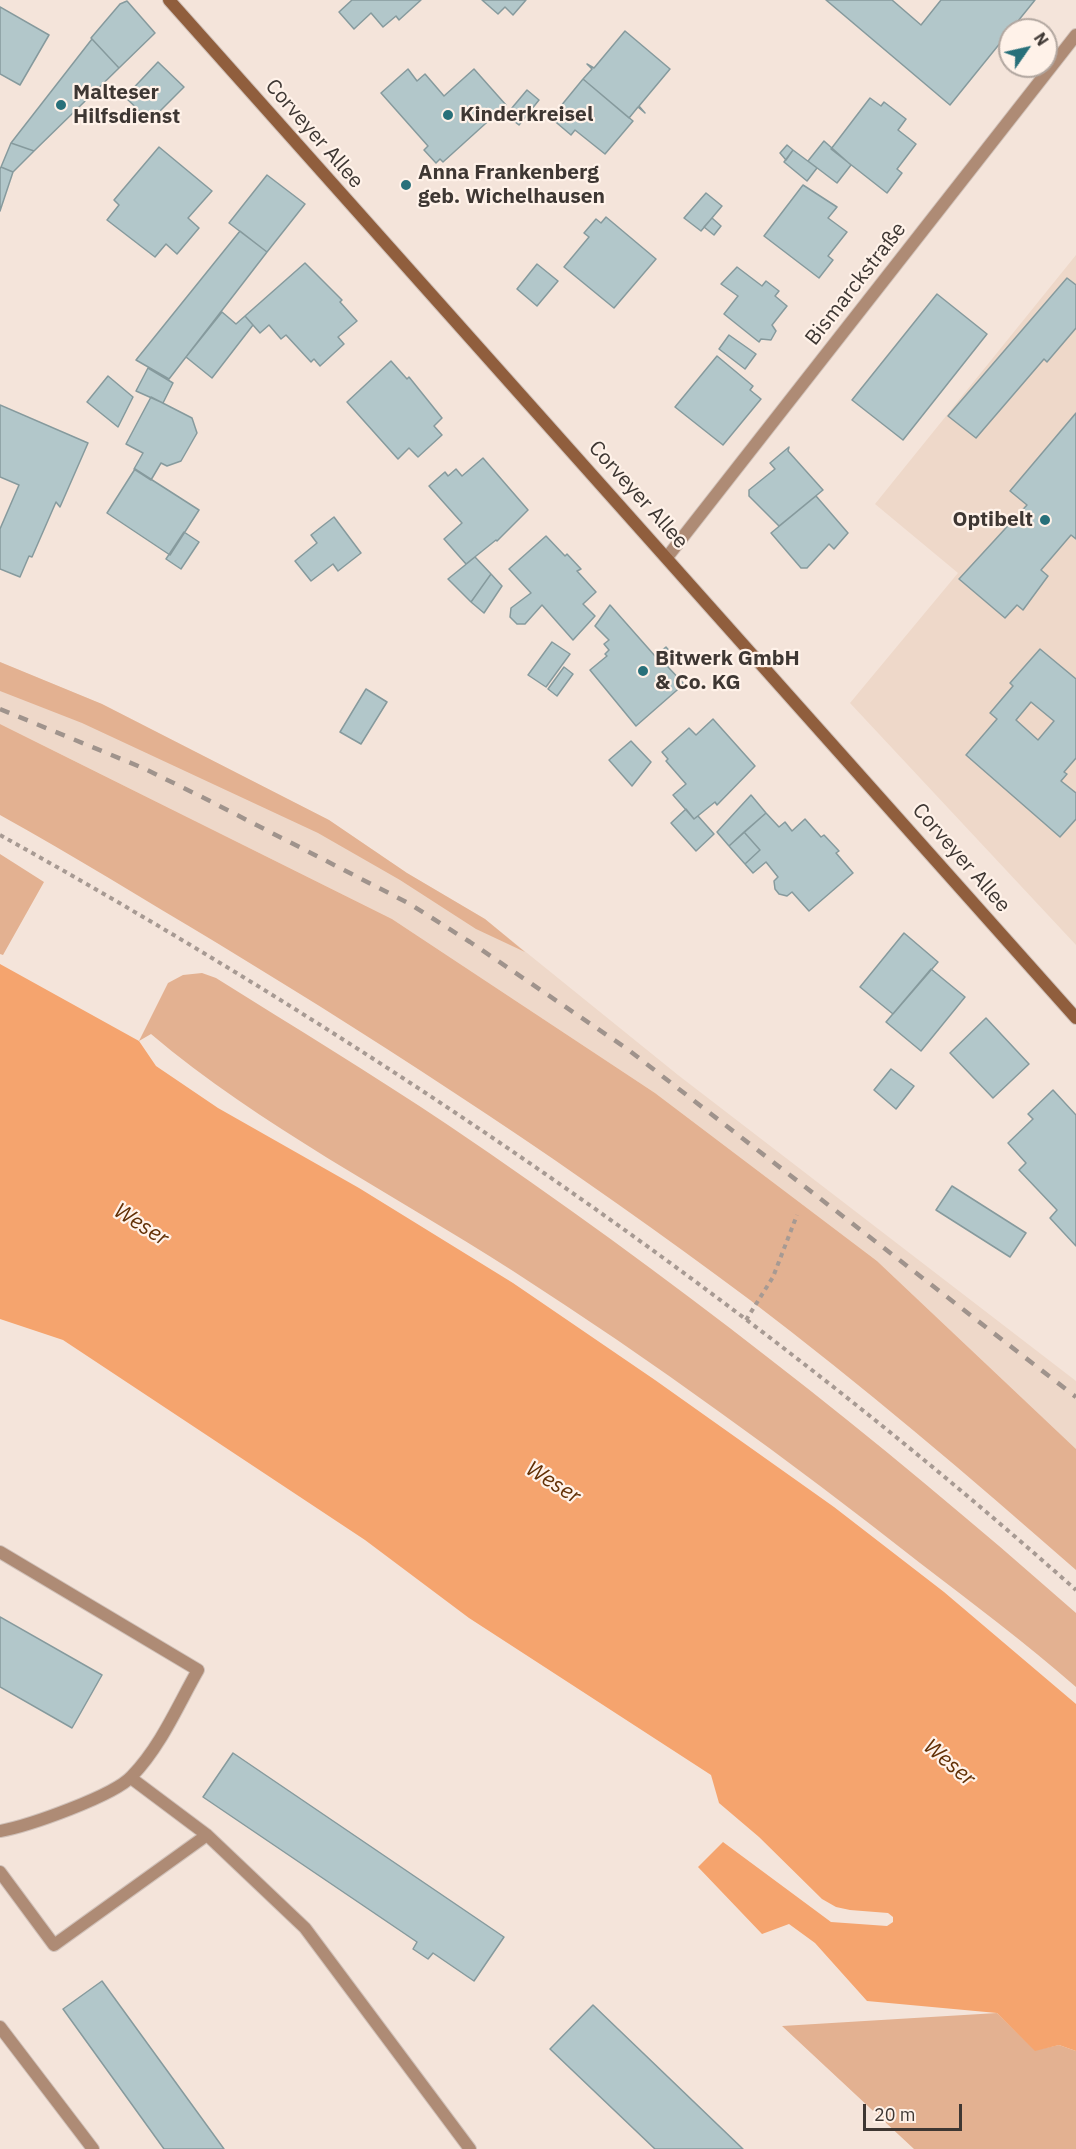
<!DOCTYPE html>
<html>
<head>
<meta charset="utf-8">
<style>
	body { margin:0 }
	#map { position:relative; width:1076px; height:2149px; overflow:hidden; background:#f4e4da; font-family:"IBM Plex Sans",sans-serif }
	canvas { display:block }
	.north { position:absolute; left:998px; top:18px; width:60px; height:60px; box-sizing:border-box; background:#fff2e9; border:2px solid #b2a7a0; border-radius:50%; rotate:56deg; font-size:16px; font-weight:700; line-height:24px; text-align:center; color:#3e3733 }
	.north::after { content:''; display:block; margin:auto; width:21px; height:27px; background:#28707a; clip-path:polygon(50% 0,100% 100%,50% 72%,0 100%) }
	.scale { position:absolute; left:863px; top:2104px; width:99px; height:27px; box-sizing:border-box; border:3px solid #3e3733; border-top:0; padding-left:8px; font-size:18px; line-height:21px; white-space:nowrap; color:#3e3733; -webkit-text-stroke:4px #fff2e9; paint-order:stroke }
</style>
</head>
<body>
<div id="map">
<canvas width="1076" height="2149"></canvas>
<div class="north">N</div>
<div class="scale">20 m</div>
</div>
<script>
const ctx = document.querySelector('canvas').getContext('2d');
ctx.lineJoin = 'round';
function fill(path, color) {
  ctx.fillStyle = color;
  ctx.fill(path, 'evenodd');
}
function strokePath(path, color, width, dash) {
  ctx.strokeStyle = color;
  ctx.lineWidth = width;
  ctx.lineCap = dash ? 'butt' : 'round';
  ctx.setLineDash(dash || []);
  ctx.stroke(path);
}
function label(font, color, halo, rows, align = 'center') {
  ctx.font = font + ' "IBM Plex Sans",sans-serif';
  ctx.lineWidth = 4.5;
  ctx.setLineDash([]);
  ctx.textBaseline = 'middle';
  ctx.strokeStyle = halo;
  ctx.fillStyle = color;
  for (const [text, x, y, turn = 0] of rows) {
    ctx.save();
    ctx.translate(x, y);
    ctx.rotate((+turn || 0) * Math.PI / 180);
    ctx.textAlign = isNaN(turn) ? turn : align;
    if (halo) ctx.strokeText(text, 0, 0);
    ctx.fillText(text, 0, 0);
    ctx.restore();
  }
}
fill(new Path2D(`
	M1076,255v690l-226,-242 108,-130 -83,-69z
	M0,662l102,42 227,116 78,53 78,46 193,156 398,306v68l-199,-188 -222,-168 -263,-174 -392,-195z`), '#eed8c9');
fill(new Path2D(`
	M0,662l102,42 227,116 78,53 78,46 40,33 -49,-23 -76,-49 -82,-47 -236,-110 -82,-32z
	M0,724l392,195 263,174 222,168 199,188v121c-106,-93 -214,-185 -326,-270 -172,-129 -350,-246 -533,-357 -72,-43 -143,-87 -217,-128z
	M0,854l44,28 -41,73 -3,-1z
	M202,973l14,5c78,49 156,96 232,147 220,149 429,312 628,488v74c-50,-44 -104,-84 -156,-124 -131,-103 -267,-202 -407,-292 -121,-78 -252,-144 -362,-237l-12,7 29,-58 15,-8z
	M997,2013l38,37 24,-5 17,6v98h-162l-132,-123z`), '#e3b191');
fill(new Path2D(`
	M0,964l139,77 17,25 62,42 141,80 154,95 142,97 179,127 110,85 132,112v347l-17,-6 -24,6 -38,-38 -130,-12 -52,-58 -26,-19 -27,10 -64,-67 25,-25 108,80 56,4 6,-4v-5l-5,-4 -38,-3 -14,-3 -14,-8 -63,-62 -40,-34 -8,-28 -242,-157 -104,-78 -302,-200 -63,-21z`), '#f5a46e');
const building = new Path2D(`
	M352,0h69l-22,20 -3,-4 -13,11 -12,-14 -17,16 -15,-17z
	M482,0h44l-13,15 -8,-8 -7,7z
	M826,0h66l29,25 20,-25h94l-85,105z
	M127,1l28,32 -36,35 -28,-30 29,-34z
	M0,7l49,28 -29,50 -20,-11z
	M625,31l45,38 -31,37 6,7 -7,-6 -9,11 -46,-39 9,-10 -5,-5 7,4z
	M92,39l27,29 -85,83 -23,-8z
	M158,62l26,25 -34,34 -25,-24z
	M408,69l9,12 8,-7 19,22 30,-27 32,36 -63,57 -3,-3 -4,4 -12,-13 4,-4 -47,-53z
	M583,79l50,42 -28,33 -30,-24 -4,5 -20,-17z
	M527,90l12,10 -20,25 -13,-10z
	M870,98l11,8 3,-4 22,17 -8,11 18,14 -19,25 5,4 -15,20 -56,-44z
	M824,141l27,24 -14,18 -29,-22z
	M11,143l23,8 -21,21 -12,-5z
	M787,145l6,5 -7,10 -6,-7z
	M159,147l53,44 -24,27 11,10 -22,26 -11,-10 -11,13 -48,-37 12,-15 -5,-5z
	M793,150l24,18 -10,13 -23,-19z
	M1,167l12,5 -13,39v-42z
	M267,175l38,29 -38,48 -38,-29z
	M803,185l34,22 -9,11 19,14 -19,24 5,4 -14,18 -55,-42z
	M706,193l16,13 -21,25 -17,-13z
	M606,217l50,42 -42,49 -50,-41 25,-30 -5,-4 12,-14 5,4z
	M712,218l9,8 -7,9 -10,-8z
	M240,231l27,21 -98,127 -33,-19z
	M305,263l37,37 -2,2 17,19 -19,16 6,7 -24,22 -6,-7 -3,3 -25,-27 -5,4 -12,-14 -9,8 -15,-17z
	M537,264l21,17 -21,25 -20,-17z
	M737,267l25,19 4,-5 13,10 -4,5 12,10 -15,19 4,6 -5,9 -10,-1 -2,3 -35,-28 14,-18 -17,-12z
	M1067,278l9,7v43l-29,34 -3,-3 -68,79 -28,-22z
	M937,294l50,40 -84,106 -51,-40z
	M222,312l14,12 9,-8 8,9 -41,53 -26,-21z
	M729,335l27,19 -11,15 -26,-20z
	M717,356l36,30 -3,4 11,9 -38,46 -48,-38z
	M391,361l16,18 2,-2 33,41 -8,8 8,9 -24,22 -9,-9 -11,11 -51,-57z
	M148,368l25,15 -10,20 -27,-12z
	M108,376l25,21 -15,30 -31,-25z
	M151,397l41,21 5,15 -16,28 -14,5 -6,-3 -10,17 -17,-11 9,-16 -17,-9z
	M0,405l88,38 -28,64 -4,-5 -24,55 -3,-1 -9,21 -20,-8v-40l19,-44 -19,-8z
	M1076,413v126l-5,-4 -30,35 7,6 -25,34 -6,-5 -12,13 -46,-39 68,-74 -17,-14z
	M789,447l-1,4 35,39 -44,36 -30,-30v-6l26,-21 -5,-6z
	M483,458l45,52 -31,31 -1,-1 -30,24 -22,-25 18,-16 -33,-37 16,-14 3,4 8,-7 6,7z
	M135,469l64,41 -29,45 -63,-42z
	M816,496l32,37 -14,16 -5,-5 -22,24h-6l-30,-35z
	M334,517l27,36 -23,18 -5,-7 -22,17 -16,-20 22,-18 -6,-8z
	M184,532l15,10 -18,27 -15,-10z
	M546,536l19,20 2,-2 14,15 -4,2 19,21 -13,12 12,12 -22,24 -31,-35 -17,19h-8l-7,-7 1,-9 20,-15 -22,-24z
	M475,557l16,17 -20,28 -23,-23z
	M491,574l11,12 -18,27 -13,-11z
	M610,605l45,51 11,-9 11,13 -9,7 16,17 -48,42 -46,-56 17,-14 -2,-2 4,-4 -5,-6 5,-4 -14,-14z
	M552,642l18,12 -24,33 -18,-12z
	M1040,649l36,30v79l-12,14 3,2 -6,7 15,12v26l-16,18 -94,-82 31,-36 -7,-6 23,-27 -3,-3zM1031,702l23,19 -16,19 -22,-20z
	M564,667l9,7 -16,22 -9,-7z
	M366,689l21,13 -26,42 -21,-12z
	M713,719l42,47 -38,39 -2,-3 -21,17 -21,-24 13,-11 -20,-23 2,-2 -6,-7 27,-24 7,7z
	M631,741l20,21 -19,24 -23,-26z
	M751,795l15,18 -37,33 -12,-14z
	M686,809l8,10 4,-3 16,18 -18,17 -25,-28z
	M766,813l13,14 6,-5 7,9 13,-12 16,18 3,-2 15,16 -3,2 17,20 -44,38 -17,-19 -5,4 -8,-2 -4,-5 -1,-8 4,-4 -12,-15 -13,11 -8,-9 15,-14 -16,-18z
	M744,832l16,18 -15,14 -16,-18z
	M904,933l34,29 -45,52 -33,-27z
	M931,969l34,28 -44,54 -35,-29z
	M986,1018l43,46 -36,34 -43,-45z
	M891,1069l23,17 -18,23 -22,-19z
	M1053,1090l23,25v131l-26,-28 7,-8 -38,-40 7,-7 -18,-20 25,-24 -5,-5z
	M952,1186l74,47 -16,24 -74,-47z
	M0,1617l102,58 -30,53 -72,-41z
	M233,1753l271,184 -30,44 -41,-28 -5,6 -15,-10 4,-7 -214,-145z
	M102,1981l122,168h-60l-101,-140z
	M593,2005l150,144h-88l-105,-100z`);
fill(building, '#b2c7ca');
strokePath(building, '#869a9d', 1.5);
const lane = new Path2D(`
	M0,1552l198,118c-20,35 -37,76 -66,106 -18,20 -104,50 -132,55
	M131,1778l76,57 98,93 165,221
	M0,1872l54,73 153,-110
	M0,2027l93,122`);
const street = new Path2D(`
	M668,556l408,-521`);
const secondary = new Path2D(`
	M169,0c302,340 607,677 907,1018`);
strokePath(lane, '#d0c1b9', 14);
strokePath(street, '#d0c1b9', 14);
strokePath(secondary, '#d0c1b9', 14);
strokePath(new Path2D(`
	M0,835c381,212 750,465 1076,755
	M746,1320l27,-43 24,-62`), '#a79a93', 4, [4.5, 4.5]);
strokePath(lane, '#ae8b75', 12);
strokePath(street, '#ae8b75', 12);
strokePath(secondary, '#905e3d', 12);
strokePath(new Path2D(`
	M0,709l143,59 61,30 206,106 60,38 156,106 450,349`), '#9f938c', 4.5, [10, 10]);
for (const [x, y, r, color] of [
	[61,105,6,"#28707a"],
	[448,115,6,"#28707a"],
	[406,185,6,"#28707a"],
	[1045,520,6,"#28707a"],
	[643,671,6,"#28707a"]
]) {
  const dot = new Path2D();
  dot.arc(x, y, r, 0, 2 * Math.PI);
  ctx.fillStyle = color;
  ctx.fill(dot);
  strokePath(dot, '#fff2e9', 2);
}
label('bold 21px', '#3e3733', '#fff2e9', [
	["Malteser",73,93],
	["Hilfsdienst",73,117],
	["Kinderkreisel",460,115],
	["Anna Frankenberg",418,173],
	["geb. Wichelhausen",418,197],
	["Optibelt",1033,520,"right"],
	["Bitwerk GmbH",655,659],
	["& Co. KG",655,683]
], 'left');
label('21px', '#3e3733', '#fff2e9', [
	["Corveyer Allee",314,134,49],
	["Bismarckstraße",856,284,-52],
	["Corveyer Allee",638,495,48],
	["Corveyer Allee",961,858,49]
]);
label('italic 22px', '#622f04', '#fff2e9', [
	["Weser",141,1225,32],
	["Weser",553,1483,32],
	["Weser",949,1763,40]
]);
</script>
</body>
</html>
